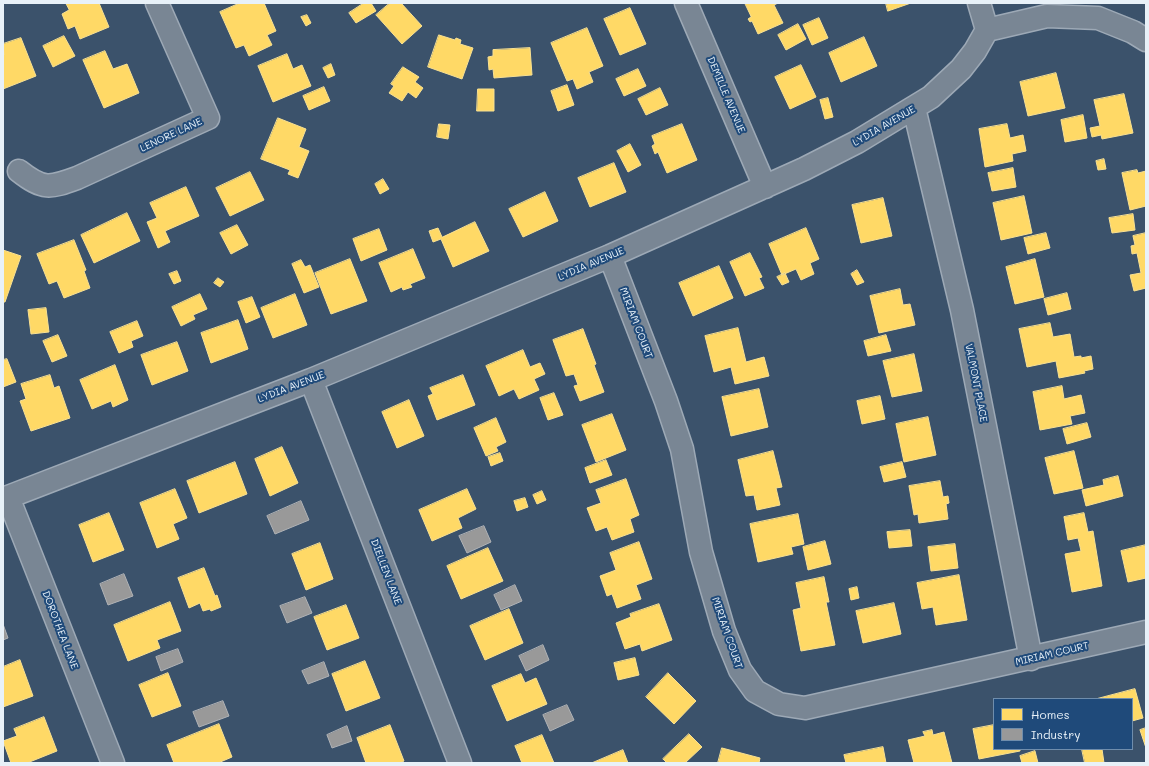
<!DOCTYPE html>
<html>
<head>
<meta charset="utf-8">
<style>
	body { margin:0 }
	#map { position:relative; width:1149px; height:766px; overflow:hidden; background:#3b526b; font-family:Mali,sans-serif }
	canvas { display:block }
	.frame { position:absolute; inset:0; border:4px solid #e8f1f8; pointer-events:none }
	.legend { position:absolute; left:993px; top:698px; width:140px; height:52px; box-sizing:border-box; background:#1f4a7a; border:1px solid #6f8dac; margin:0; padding:5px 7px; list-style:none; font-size:12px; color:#e8f1f8 }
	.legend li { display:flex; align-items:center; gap:8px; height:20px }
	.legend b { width:20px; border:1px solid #6f8dac }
</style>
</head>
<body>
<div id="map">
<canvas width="1149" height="766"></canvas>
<div class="frame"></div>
<ul class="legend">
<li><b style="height:11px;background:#ffd966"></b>Homes</li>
<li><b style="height:11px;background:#999"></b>Industry</li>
</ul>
</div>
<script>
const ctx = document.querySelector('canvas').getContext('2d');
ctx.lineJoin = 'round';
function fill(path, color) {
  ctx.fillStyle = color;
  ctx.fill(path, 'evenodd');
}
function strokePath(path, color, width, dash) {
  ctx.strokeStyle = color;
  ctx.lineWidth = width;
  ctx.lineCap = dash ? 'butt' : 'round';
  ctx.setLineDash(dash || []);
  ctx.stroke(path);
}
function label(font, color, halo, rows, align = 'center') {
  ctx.font = font + ' Mali,sans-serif';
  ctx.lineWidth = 4;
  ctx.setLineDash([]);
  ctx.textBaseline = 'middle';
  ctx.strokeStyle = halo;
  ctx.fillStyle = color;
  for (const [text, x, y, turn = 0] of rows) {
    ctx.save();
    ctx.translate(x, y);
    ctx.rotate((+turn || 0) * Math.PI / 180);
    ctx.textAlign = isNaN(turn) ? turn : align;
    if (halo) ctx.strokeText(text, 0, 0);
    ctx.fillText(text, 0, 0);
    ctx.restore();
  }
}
const homes = new Path2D(`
	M66,3h33l10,24 -29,12 -5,-13 -7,3 -6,-15 7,-4z
	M240,3h24l12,28 -9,4 5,10 -23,11 -5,-11 -8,3 -16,-36z
	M364,3h7l5,8 -20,12 -7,-10z
	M390,3h11l21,23 -20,18 -26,-29z
	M745,3h33l-4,2 9,18 -25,11 -6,-13 -2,1 -2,-3 3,-2z
	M886,3h25l-23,8z
	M630,8l16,36 -26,11 -16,-36z
	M307,15l4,8 -5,3 -5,-9z
	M819,18l9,20 -16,7 -9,-20z
	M798,24l8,15 -20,11 -8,-15z
	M587,28l16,38 -14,6 4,10 -16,7 -4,-10 -6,2 -16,-38z
	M439,35l16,5 1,-2 5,2 -1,4 13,4 -11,31 -34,-12z
	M64,36l11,20 -22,11 -10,-21z
	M864,37l13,29 -36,16 -12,-29z
	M21,38l15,38 -33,13v-33l1,-1 -1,-11z
	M530,48l2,27 -38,3 -1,-9 -4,1 -1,-13 5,-1v-6z
	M105,51l8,18 14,-5 12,29 -35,15 -21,-48z
	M287,54l6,15 9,-4 9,21 -38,16 -15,-36z
	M331,64l4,11 -7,3 -5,-10z
	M801,65l15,32 -26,12 -15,-32z
	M403,67l16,10 -4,5 8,6 -7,10 -8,-6 -6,9 -13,-8 5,-7 -3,-2z
	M638,69l8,17 -22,10 -8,-17z
	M1056,73l9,35 -37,8 -8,-34z
	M567,85l7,20 -16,6 -7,-20z
	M324,87l6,14 -21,9 -6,-14z
	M660,88l8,17 -22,10 -8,-16z
	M478,89h16v22h-17z
	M1124,94l9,39 -31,6 -1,-4 -9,2 -2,-9 10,-2 -6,-26z
	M828,98l5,19 -8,2 -5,-19z
	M1083,115l4,23 -22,4 -4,-22z
	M278,118l28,11 -7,18 10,4 -11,27 -10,-4 2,-4 -29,-11z
	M439,124l11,1 -2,14 -11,-2z
	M682,124l15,36 -30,13 -9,-21 -3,2 -3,-8 3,-2 -3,-8z
	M1007,124l3,14 13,-3 3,16 -14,3 1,7 -28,6 -6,-38z
	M630,144l11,21 -13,7 -11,-21z
	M1104,159l2,10 -8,1 -2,-9z
	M614,163l12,29 -36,15 -12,-29z
	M1013,168l3,19 -24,4 -4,-18z
	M1137,170l1,3 8,-2v35l-16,4 -8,-37z
	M250,172l14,28 -34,16 -14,-28z
	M383,179l6,10 -9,5 -5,-10z
	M186,187l13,29 -34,15 5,11 -12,6 -11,-26 10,-4 -7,-15z
	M545,192l13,29 -35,16 -14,-28z
	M1024,196l8,37 -31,7 -8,-37z
	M883,198l9,38 -31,7 -9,-38z
	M127,213l13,28 -46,22 -13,-28z
	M1133,214l2,16 -23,3 -3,-15z
	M475,222l14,29 -36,16 -12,-28 -8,3 -4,-11 9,-3 4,9z
	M237,225l11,20 -17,9 -11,-21z
	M806,228l13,31 -9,4 4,11 -13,6 -5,-11 -14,6 -13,-31z
	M379,229l8,21 -26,11 -8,-22z
	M1046,233l4,15 -22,6 -4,-16z
	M1146,233v55l-12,3 -4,-16 11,-2 -4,-20 -5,1 -1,-8 4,-1 -2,-9z
	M74,240l12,30 -2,1 6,17 -26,10 -7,-17 -8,3 -12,-30z
	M413,249l12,29 -15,6 2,3 -9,3 -1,-3 -11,5 -12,-29z
	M3,250l18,6 -16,46h-2z
	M750,253l12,24 -3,1 5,10 -19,8 -15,-34z
	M350,259l17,42 -36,13 -16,-41z
	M1035,259l9,38 -29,7 -9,-37z
	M301,260l4,7 5,-2 9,22 -15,6 -12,-29z
	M719,266l14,32 -40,18 -14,-33z
	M857,270l7,12 -7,3 -6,-11z
	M177,271l4,10 -7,3 -5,-10z
	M785,273l4,9 -7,3 -5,-8z
	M218,278l6,4 -4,5 -6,-4z
	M900,289l3,16 7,-1 5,21 -36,8 -9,-37z
	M1067,293l4,16 -23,6 -4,-16z
	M200,294l7,15 -14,6 2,4 -14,7 -9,-19z
	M295,294l12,31 -34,13 -12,-30z
	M252,297l8,20 -14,6 -8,-21z
	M46,308l3,24 -18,2 -3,-24z
	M238,320l10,29 -37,14 -10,-30z
	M137,321l6,15 -12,5 2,6 -14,6 -9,-21z
	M1050,323l3,14 17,-3 4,23 7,-1v2l10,-2 2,13 -9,2 1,2 -26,5 -3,-17 -29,6 -8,-38z
	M738,328l8,34 18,-5 5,19 -34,8 -4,-17 -17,5 -9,-36z
	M583,329l13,35 -2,1 10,27 -24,9 -6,-15 4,-1 -4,-11 -8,2 -13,-36z
	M58,335l9,21 -15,6 -9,-21z
	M886,335l5,16 -23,5 -4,-15z
	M177,342l11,29 -36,14 -11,-30z
	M523,350l7,17 10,-4 5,11 -11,5 5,11 -20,9 -5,-10 -15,7 -13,-30z
	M914,354l8,37 -30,6 -9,-36z
	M7,359l9,23 -13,5v-27z
	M115,365l13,35 -15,7 -2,-6 -19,8 -12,-29z
	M50,375l4,13 5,-2 11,32 -39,13 -11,-30 6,-2 -5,-15z
	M463,375l12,30 -38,15 -9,-24 5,-2 -3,-6z
	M1062,386l2,13 17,-4 4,18 -15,3 2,8 -32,6 -7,-38z
	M759,389l9,38 -37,9 -9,-39z
	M554,393l9,22 -15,5 -8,-22z
	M880,396l5,23 -23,5 -5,-23z
	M409,400l15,36 -27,12 -15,-36z
	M612,414l14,36 -30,12 -14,-37z
	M928,417l8,38 -32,7 -8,-38z
	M496,418l10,24 -10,5 2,4 -12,5 -12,-28z
	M1087,423l4,14 -24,7 -4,-15z
	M282,447l16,36 -28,13 -15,-37z
	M773,451l9,36 -6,1 4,17 -23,5 -3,-15 -8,1 -8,-36z
	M1074,451l9,37 -29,6 -9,-36z
	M500,453l3,8 -12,5 -3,-9z
	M606,460l6,15 -22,8 -5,-15z
	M235,462l12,32 -48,19 -12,-32z
	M902,462l4,15 -22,5 -4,-15z
	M1118,476l5,20 -37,10 -4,-16 22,-5 -1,-5z
	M626,479l13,36 -9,4 4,13 -22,8 -5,-13 -11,4 -9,-23 14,-5 -5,-13z
	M940,481l3,16 5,-1 1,7 -3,1 2,15 -29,4 -1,-9 -4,1 -5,-29z
	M175,489l12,29 -14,6 6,15 -22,9 -17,-45z
	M467,489l9,20 -18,9 4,10 -30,13 -13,-31z
	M542,491l4,9 -9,4 -4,-9z
	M525,498l3,9 -11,4 -3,-10z
	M109,513l15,37 -31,12 -14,-37z
	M1084,513l4,19 5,-1 9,55 -30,6 -7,-38 16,-3 -3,-13 -10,2 -4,-23z
	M798,514l6,30 -13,3 2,7 -35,8 -8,-38z
	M910,530l2,16 -23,2 -2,-16z
	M825,541l6,23 -23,6 -5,-23z
	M639,542l13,37 -16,6 5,14 -24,9 -5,-14 -5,2 -7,-20 16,-6 -6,-17z
	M320,543l13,36 -27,11 -14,-36z
	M955,544l3,24 -27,3 -3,-24z
	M1146,545v33l-18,4 -7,-31z
	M488,548l15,33 -42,18 -14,-33z
	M204,568l11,28 2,-1 4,12 -10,4 -1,-2 -7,2 -3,-8 -11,5 -11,-30z
	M959,575l8,45 -31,5 -3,-18 -11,2 -5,-26z
	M824,577l5,25h-3l9,43 -34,6 -8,-41 8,-2 -5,-25z
	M857,587l2,11 -8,2 -2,-11z
	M170,602l11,29 -24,9 3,8 -32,13 -14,-36z
	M894,603l7,31 -38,9 -7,-32z
	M659,604l13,36 -30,11 -2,-7 -15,5 -9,-26 15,-6 -1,-3z
	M346,605l13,33 -32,12 -13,-33z
	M509,609l14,34 -38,17 -15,-34z
	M635,658l4,17 -21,5 -4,-17z
	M20,660l13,36 -30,11v-40z
	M365,661l15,37 -34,13 -14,-37z
	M168,673l13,33 -29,11 -13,-32z
	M668,673l28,28 -22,23 -28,-27z
	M521,674l4,9 11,-5 11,26 -40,17 -15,-35z
	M1135,689l8,29 -11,3v-22h-36z
	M44,717l13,34 -30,12h-16l-8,-22 14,-5 -3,-7z
	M219,724l13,33 -14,6h-44l-7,-18z
	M390,725l14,36 -4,2h-34l-9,-25z
	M994,725v24h26v2l-41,8 -6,-30z
	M1146,728v20l-6,-18z
	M932,730l1,5 11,-3 8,31h-38l-6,-23 17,-4 -2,-4z
	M689,734l13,13 -17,16h-18l-4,-4z
	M542,735l12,28h-32l-7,-17z
	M883,747l3,16h-40l-2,-8z
	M722,748l38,10 -1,5h-41z
	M1082,749h20l2,14h-19z
	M623,750l5,13h-36z
	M1035,751l3,12h-16l-2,-7z`);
fill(homes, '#ffd966');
strokePath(homes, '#f8e092', 1);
const industry = new Path2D(`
	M301,501l8,19 -34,14 -8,-18z
	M484,526l7,16 -24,11 -8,-17z
	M124,574l9,22 -25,9 -8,-21z
	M515,585l7,16 -21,9 -7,-15z
	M305,597l7,16 -25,10 -7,-17z
	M3,624l5,14 -5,2z
	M543,645l6,15 -23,11 -7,-15z
	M178,649l5,13 -22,9 -5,-14z
	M324,662l5,14 -21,8 -6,-13z
	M223,701l6,15 -30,11 -6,-15z
	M567,705l7,15 -24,11 -7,-16z
	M347,726l5,15 -20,7 -5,-13z`);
fill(industry, '#999');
strokePath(industry, '#b1b3b6', 1);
const minor = new Path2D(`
	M686,3l79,184
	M979,3l8,27
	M914,108l48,202 69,349
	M19,171c24,19 31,17 58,7l131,-60 -51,-115
	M610,256l56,145 16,48 19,103 23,79 16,39 15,21 24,13 26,4 341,-76
	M311,380l149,383
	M8,497l105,266
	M3,499l308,-119 299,-124 194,-87 53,-27 74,-45 30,-28 14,-18 12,-21 60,-14 51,2 35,14 13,8`);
strokePath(minor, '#9da9b6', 25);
strokePath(minor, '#798694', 22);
label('10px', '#e8f1f8', '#1f4a7a', [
	["DEMILLE AVENUE",726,95,67],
	["LYDIA AVENUE",884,126,-30],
	["LENORE LANE",171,135,-25],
	["LYDIA AVENUE",591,264,-23],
	["MIRIAM COURT",636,323,69],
	["VALMONT PLACE",976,383,79],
	["LYDIA AVENUE",291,387,-21],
	["DIELLEN LANE",386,572,69],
	["DOROTHEA LANE",60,630,69],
	["MIRIAM COURT",727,633,71],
	["MIRIAM COURT",1052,654,-13]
]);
</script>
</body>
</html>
